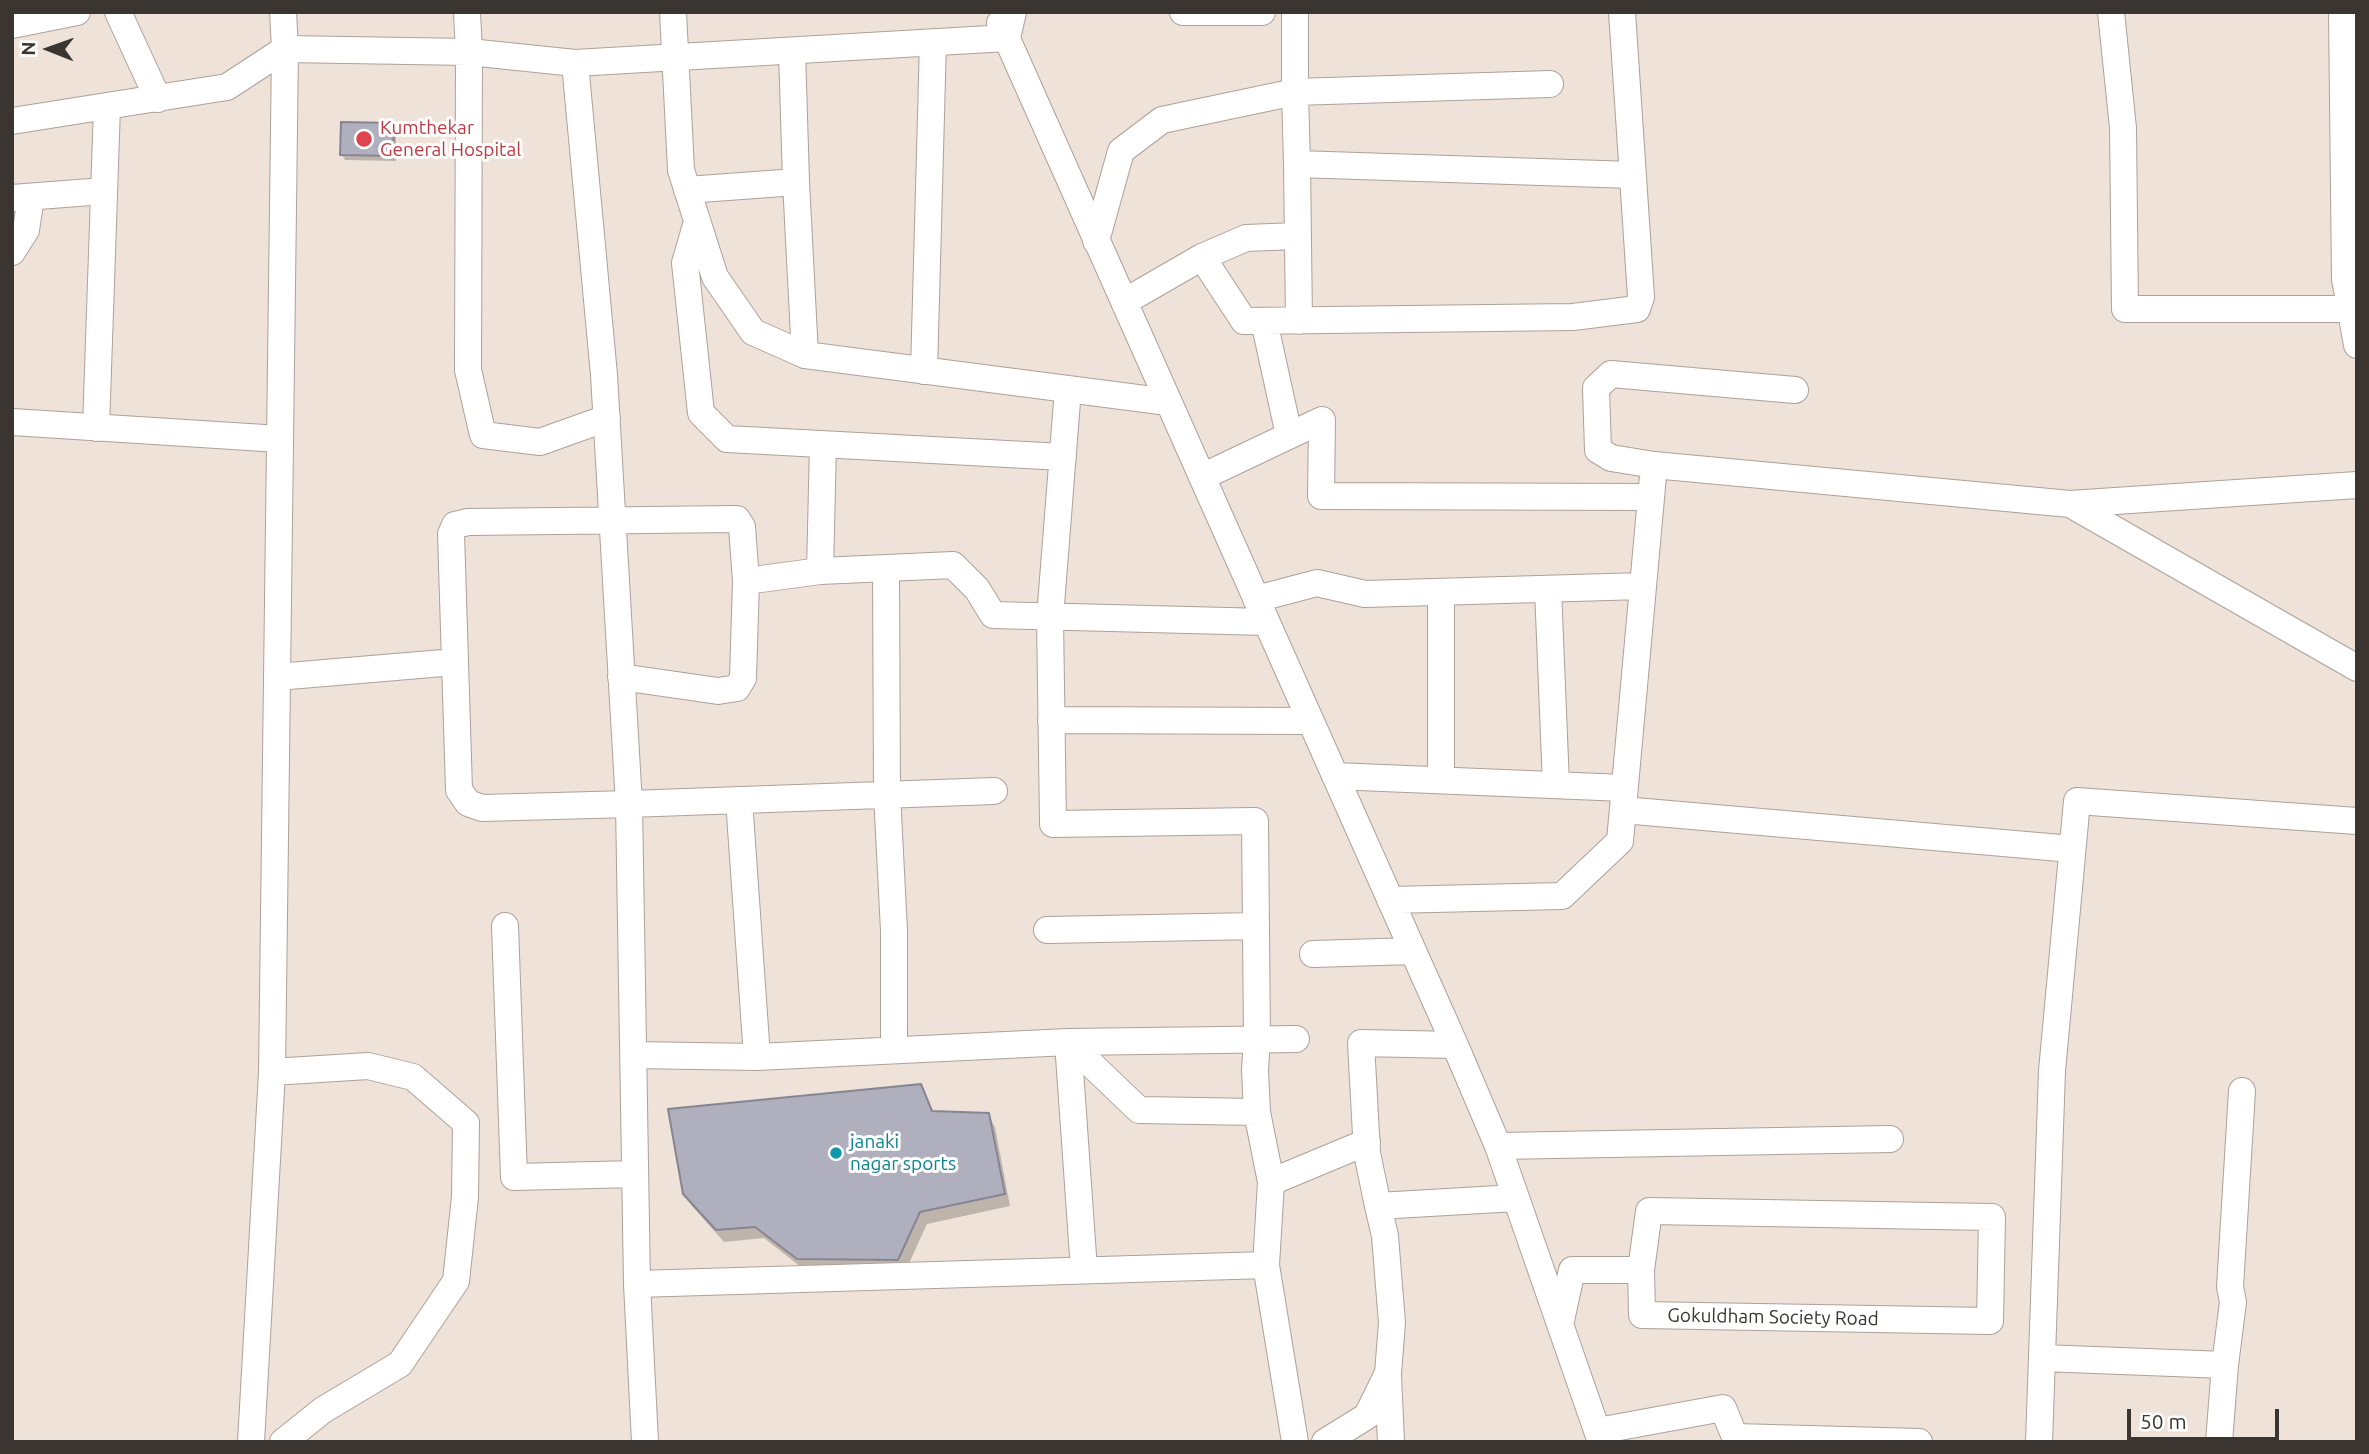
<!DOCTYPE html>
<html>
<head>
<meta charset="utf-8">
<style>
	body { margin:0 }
	#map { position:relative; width:2369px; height:1454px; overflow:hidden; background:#efe2d8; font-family:Ubuntu,sans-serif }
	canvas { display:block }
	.frame { position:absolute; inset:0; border:14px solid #3a3531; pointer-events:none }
	.north { position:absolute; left:14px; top:14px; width:70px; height:70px; -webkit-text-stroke:5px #fff; paint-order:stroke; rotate:271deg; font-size:19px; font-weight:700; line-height:28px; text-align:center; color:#3a3531 }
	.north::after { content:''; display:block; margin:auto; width:24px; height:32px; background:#3a3531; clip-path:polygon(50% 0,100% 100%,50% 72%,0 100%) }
	.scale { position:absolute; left:2127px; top:1409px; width:152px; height:32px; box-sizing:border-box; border:4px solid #3a3531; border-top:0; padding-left:9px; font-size:21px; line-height:24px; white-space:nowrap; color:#3a3531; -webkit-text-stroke:5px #fff; paint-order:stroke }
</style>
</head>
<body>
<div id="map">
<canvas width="2369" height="1454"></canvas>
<div class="frame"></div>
<div class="north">N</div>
<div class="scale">50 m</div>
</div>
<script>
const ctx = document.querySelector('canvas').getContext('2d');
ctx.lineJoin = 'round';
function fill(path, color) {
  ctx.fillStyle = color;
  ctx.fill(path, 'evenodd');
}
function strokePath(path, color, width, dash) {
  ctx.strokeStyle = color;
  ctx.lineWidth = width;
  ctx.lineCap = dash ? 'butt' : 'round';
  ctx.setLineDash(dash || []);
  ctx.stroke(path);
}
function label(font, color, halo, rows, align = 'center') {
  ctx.font = font + ' Ubuntu,sans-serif';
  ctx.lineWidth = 6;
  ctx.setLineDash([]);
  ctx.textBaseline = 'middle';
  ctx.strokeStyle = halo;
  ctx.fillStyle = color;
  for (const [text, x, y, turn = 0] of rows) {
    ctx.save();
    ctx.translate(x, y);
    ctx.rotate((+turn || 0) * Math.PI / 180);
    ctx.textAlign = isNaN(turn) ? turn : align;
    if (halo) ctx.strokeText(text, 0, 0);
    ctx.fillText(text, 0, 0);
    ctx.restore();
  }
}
fill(new Path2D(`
	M393,125l3,5v31l-51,-1 -3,-6z
	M920,1086l13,27 55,2 7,12 15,79 -83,18 -22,48 -99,-1 -42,-33 -40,4 -32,-36 -7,-13z`), '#0003');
const building = new Path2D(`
	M341,122l53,1 -1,33 -53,-1z
	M921,1084l11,27 57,2 16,81 -85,18 -22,48 -101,-1 -42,-32 -39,3 -33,-36 -15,-85z`);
fill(building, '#b0afbd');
strokePath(building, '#868593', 2);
const minor = new Path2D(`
	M118,12l40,87
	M467,12l2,40 -1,318 15,65 57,7 67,-24
	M673,12l8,158 34,107 38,55 52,23 363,47
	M1183,12h79
	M2111,12l12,116 2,181h226
	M2342,12l3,267 12,66
	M1000,23l455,1022 43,101 103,296
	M12,25l65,-13
	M12,121l215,-34 58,-38 184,3 106,11
	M1297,164l-2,-72 255,-8
	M796,182l9,173
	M687,190l109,-8 -4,-131
	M12,198l92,-7
	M697,222l-12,41 16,150 26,26 336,18
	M1096,241l25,-90 41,-31 133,-28v-80
	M12,252l14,-22 5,-33
	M1202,257l44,-19 51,-2
	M1124,302l78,-45 42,64 329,-4 64,-8 4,-12 -19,-285
	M1264,321l25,114
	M1299,321l-2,-157 335,11
	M924,371l9,-329
	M1068,389l-18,228 3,207 202,-3 2,218 -2,31 2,42
	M12,422l268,17
	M96,428l11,-321
	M1654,465l-43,-7 -13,-8 -2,-62 15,-14 184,16
	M1202,477l120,-57 -1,76 330,1
	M2070,504l287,-19
	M886,568l1,226 7,137v119
	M820,571l3,-127
	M1548,589l8,196
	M1441,593v187
	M1256,599l61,-16 48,11 278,-8
	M277,677l178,-15
	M621,677l97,14 19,-3 6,-10 3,-97 74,-10 133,-6 24,24 16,26 273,7
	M1051,720l259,1
	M1335,776l289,12
	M994,791l-365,13 -25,-429 -29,-312 432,-25 6,-26
	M1623,810l449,39
	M1390,900l172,-4 58,-55 34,-376 416,39 287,164
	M505,926l9,251 121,-3
	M1047,930l209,-4
	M1313,954l100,-3
	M1068,1042l71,68 118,2 14,70 96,-40
	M1068,1042l16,228
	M634,1055l123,2 -18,-257
	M757,1057l311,-15 228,-3
	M272,1072l96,-6 45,11 53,46 -1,74 -9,84 -56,83 -77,46 -40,32
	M1498,1146l392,-7
	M1378,1206l-11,-53 -6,-110 94,2
	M1266,1265l5,-83
	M637,1284l629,-19 29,177
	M1560,1325l12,-55h69l1,45 348,6 2,-104 -343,-6 -8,59
	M2042,1358l183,7
	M1388,1375l3,67
	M1598,1431l125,-23 14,34
	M1735,1437l184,5
	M251,1442l21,-370 13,-1023 -2,-37
	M645,1442l-8,-158 -8,-480 -147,4 -14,-5 -9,-13 -8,-256 4,-9 13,-3 269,-3 5,8 4,54
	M1325,1442l42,-26 21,-43 4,-50 -7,-87 -7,-30 138,-8
	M2039,1442l13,-371 25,-270 280,20
	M2219,1442l6,-77 8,-63 -3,-15 12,-196`);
strokePath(minor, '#aea198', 28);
strokePath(minor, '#fff', 26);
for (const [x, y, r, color] of [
	[364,139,9,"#e0444e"],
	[836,1153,7,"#0f9aa8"]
]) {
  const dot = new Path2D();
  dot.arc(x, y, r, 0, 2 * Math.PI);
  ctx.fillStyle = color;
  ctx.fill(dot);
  strokePath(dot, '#fff', 2.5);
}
label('19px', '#be3a42', '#fff', [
	["Kumthekar",380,128],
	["General Hospital",380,150]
], 'left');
label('19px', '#0d838f', '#fff', [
	["janaki",850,1142],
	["nagar sports",850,1164]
], 'left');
label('19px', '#3a3531', '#fff', [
	["Gokuldham Society Road",1773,1317,1]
]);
</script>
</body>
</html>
